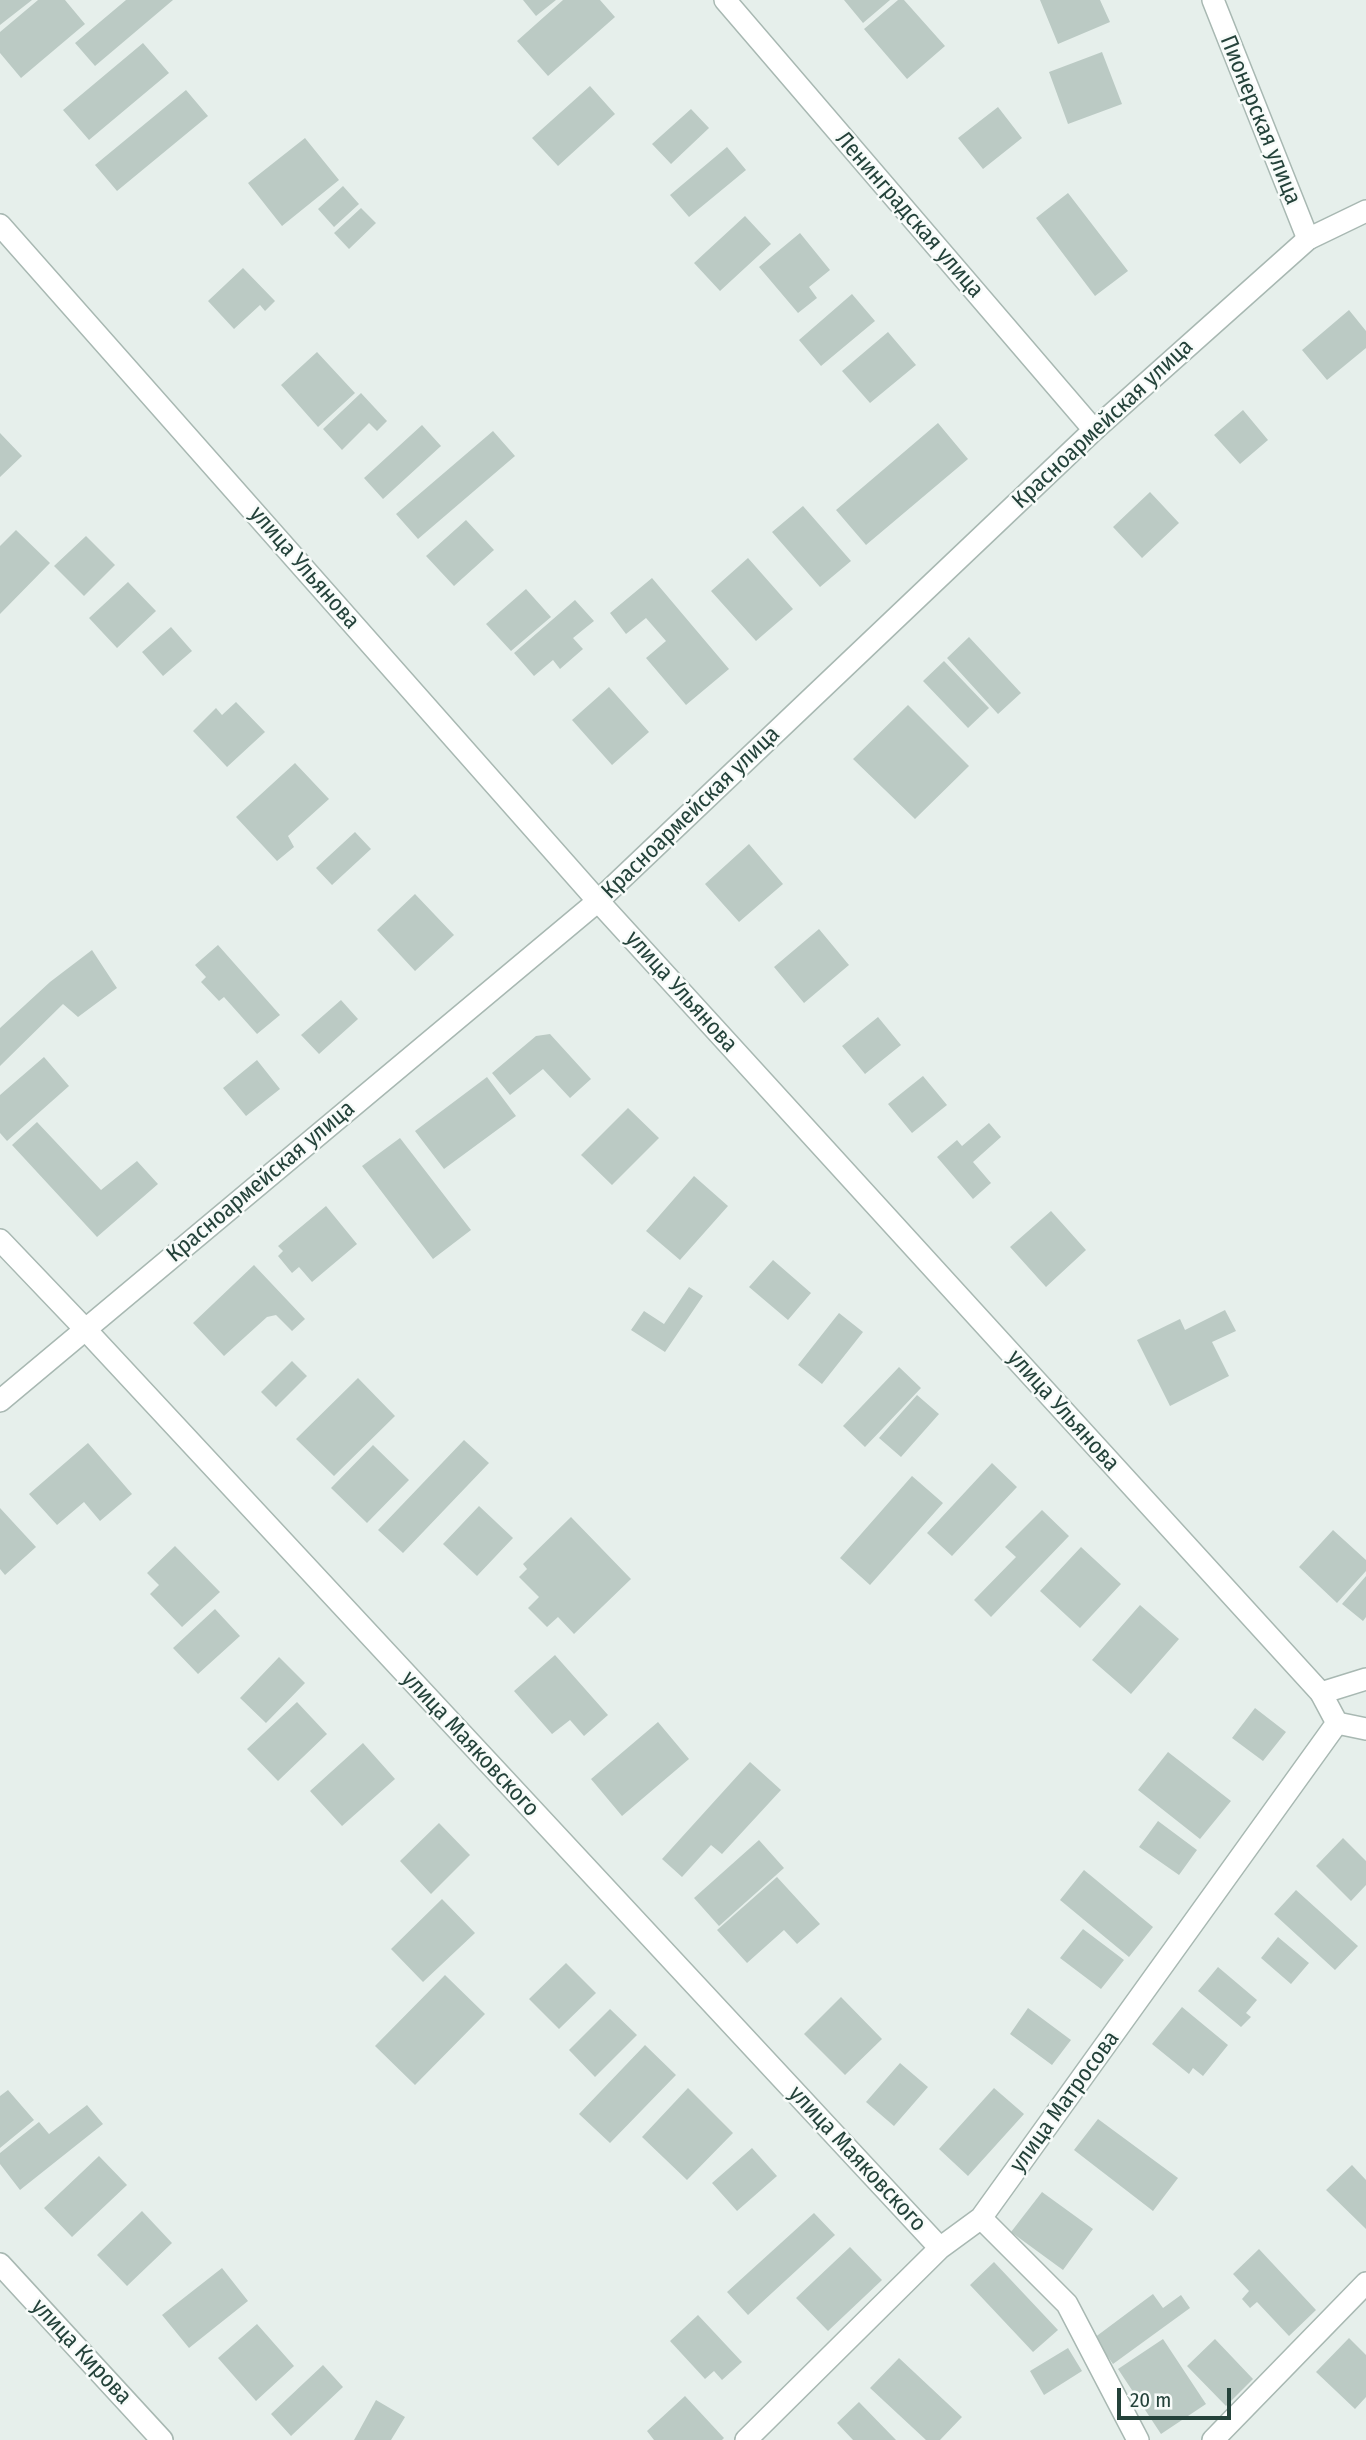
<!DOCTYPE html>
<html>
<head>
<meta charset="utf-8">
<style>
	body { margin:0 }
	#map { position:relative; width:1366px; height:2440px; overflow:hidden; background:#e6efeb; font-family:"Fira Sans Condensed",sans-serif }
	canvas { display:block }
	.scale { position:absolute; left:1117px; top:2388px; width:114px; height:32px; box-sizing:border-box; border:4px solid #24423a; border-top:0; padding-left:9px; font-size:21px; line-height:24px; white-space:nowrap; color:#24423a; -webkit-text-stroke:5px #f7fbf9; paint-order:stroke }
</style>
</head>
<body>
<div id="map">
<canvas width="1366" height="2440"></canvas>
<div class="scale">20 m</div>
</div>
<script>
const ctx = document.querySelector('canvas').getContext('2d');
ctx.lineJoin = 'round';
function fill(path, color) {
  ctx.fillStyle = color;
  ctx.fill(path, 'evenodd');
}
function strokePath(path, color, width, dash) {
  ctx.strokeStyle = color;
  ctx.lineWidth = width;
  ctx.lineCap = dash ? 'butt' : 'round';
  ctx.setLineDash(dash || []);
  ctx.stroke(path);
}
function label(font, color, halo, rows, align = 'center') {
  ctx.font = font + ' "Fira Sans Condensed",sans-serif';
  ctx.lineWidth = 5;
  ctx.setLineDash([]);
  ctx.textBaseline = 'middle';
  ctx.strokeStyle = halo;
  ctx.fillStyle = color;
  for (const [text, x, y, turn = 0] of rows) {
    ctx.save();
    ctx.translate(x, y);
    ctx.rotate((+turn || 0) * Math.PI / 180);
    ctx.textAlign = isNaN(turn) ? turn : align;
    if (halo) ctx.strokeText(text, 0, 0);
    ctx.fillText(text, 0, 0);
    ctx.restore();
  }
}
fill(new Path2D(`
	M0,0h32l-32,25z
	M38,0h27l20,24 -64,54 -21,-25v-21z
	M126,0h47l-78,66 -20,-23z
	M523,0h33l-20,16z
	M563,0h37l15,17 -67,59 -31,-35z
	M844,0h46l-27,23z
	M898,0h6l41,46 -38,33 -43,-50z
	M1040,0h60l10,22 -52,22z
	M143,43l26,30 -80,67 -26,-30z
	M1102,52l20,52 -54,20 -19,-52z
	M590,86l25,28 -57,52 -26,-28z
	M186,90l22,26 -91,75 -22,-26z
	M998,107l24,31 -39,31 -25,-31z
	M691,109l18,19 -38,36 -19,-20z
	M305,138l34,42 -57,46 -34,-43z
	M727,147l19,23 -57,47 -19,-22z
	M343,186l16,18 -25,23 -16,-18z
	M1068,193l60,78 -33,25 -59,-78z
	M361,208l15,15 -27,26 -15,-16z
	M745,216l26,28 -51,47 -26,-28z
	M800,233l30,37 -21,17 8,11 -19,15 -39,-46z
	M243,268l32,33 -10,10 -5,-6 -26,24 -26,-28z
	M852,294l23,27 -54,45 -22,-26z
	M1349,310l17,21v17l-39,32 -25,-30z
	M888,332l28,33 -46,38 -28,-32z
	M317,352l38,41 -37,34 -37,-42z
	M361,393l26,28 -10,10 -8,-8 -27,27 -19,-21z
	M1243,410l25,30 -28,24 -26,-29z
	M938,423l30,36 -102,86 -30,-35z
	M422,425l19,21 -58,53 -19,-21z
	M493,431l22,25 -97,83 -22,-25z
	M0,433l22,23 -22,21z
	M1150,492l29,31 -37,35 -29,-31z
	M803,506l48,55 -31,26 -48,-55z
	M466,520l28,30 -40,36 -28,-30z
	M16,530l34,33 -50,51v-68z
	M86,536l29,29 -31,31 -30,-30z
	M748,558l45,51 -37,32 -45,-50z
	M652,578l77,91 -43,36 -40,-47 20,-17 -20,-23 -20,16 -16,-21z
	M128,582l28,29 -39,37 -28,-30z
	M526,589l25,28 -40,34 -25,-27z
	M575,600l19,21 -21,17 10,11 -23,20 -7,-9 -19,16 -20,-23z
	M171,627l21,24 -29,25 -21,-24z
	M969,637l52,56 -23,21 -51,-56z
	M944,661l45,47 -21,20 -45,-47z
	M609,687l40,45 -37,33 -40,-45z
	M236,702l29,30 -38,35 -34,-36 23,-23 6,7z
	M908,705l61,61 -54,53 -62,-60z
	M295,763l34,36 -41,37 6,11 -17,14 -41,-44z
	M355,832l16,17 -39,36 -16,-17z
	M749,844l34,40 -44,38 -34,-38z
	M415,894l39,41 -39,36 -38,-41z
	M819,929l30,36 -45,38 -30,-36z
	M218,945l62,70 -23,19 -33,-37 -5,4 -18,-19 5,-5 -11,-12z
	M92,950l25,38 -39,29 -15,-13 -63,62v-38l50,-46z
	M341,1000l17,19 -39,35 -18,-19z
	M878,1017l23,28 -36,29 -23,-28z
	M550,1034l41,45 -21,19 -27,-29 -33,26 -18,-22 44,-37z
	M44,1057l25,29 -62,55 -7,-8v-38z
	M257,1060l23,29 -34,27 -23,-28z
	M923,1076l24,29 -35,28 -24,-29z
	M487,1077l29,39 -72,53 -29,-38z
	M628,1108l31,30 -47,47 -31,-30z
	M37,1122l64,68 36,-29 21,23 -61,53 -85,-92z
	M989,1123l12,14 -28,25 18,21 -18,16 -36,-42 20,-17 5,6z
	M400,1138l71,92 -38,29 -71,-93z
	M694,1176l34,30 -48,54 -34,-29z
	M326,1206l31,38 -45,38 -13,-15 -7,6 -14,-17 5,-5 -5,-5z
	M1051,1211l35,39 -40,37 -36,-40z
	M773,1260l38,33 -23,27 -39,-33z
	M254,1265l51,54 -13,12 -16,-16 -9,2 -43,39 -31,-33z
	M689,1287l14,9 -38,56 -34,-22 13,-19 20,13z
	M1225,1310l11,21 -24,11 17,34 -59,30 -33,-66 43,-21 5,11z
	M839,1313l24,19 -41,52 -24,-19z
	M292,1361l15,15 -31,31 -15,-15z
	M899,1367l22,21 -56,59 -22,-21z
	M358,1378l37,38 -61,60 -38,-37z
	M917,1395l22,19 -38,43 -22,-19z
	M464,1440l25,23 -86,90 -25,-23z
	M88,1443l44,51 -32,27 -16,-19 -27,23 -28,-31z
	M373,1445l36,35 -42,43 -36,-35z
	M992,1463l25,24 -65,69 -25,-23z
	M912,1476l31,27 -73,82 -30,-27z
	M479,1506l34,32 -36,38 -34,-32z
	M0,1508l36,39 -31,28 -5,-6z
	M1042,1510l27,26 -78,81 -17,-17 42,-43 -11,-10z
	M571,1517l60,62 -57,55 -16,-17 -11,10 -19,-19 11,-11 -20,-20 8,-8 -4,-5z
	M1333,1530l33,30v11l-29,32 -38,-36z
	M175,1546l45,46 -38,35 -32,-33 9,-9 -12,-12z
	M1081,1547l40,37 -41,44 -40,-37z
	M1366,1576v41l-3,4 -21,-17z
	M1140,1605l39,34 -48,55 -39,-34z
	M215,1609l25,27 -42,38 -25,-26z
	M555,1655l53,60 -24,21 -14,-16 -18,14 -38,-43z
	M279,1657l26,26 -39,40 -26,-25z
	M297,1702l30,32 -49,47 -31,-32z
	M1255,1708l31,24 -23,29 -31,-23z
	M658,1722l31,37 -67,57 -31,-37z
	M363,1743l32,36 -53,47 -32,-35z
	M1168,1752l63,49 -31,38 -62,-49z
	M750,1762l31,28 -59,64 -11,-9 -29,32 -20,-18z
	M1158,1821l39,29 -18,25 -40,-28z
	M439,1823l31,32 -39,39 -31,-33z
	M1343,1838l23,23v24l-15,16 -35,-35z
	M759,1840l25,28 -65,58 -25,-28z
	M1084,1870l69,57 -24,30 -69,-57z
	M777,1877l43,47 -23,20 -13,-14 -37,33 -30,-33z
	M1296,1890l62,56 -23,24 -61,-56z
	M442,1899l33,34 -52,49 -32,-33z
	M1083,1929l41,31 -23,29 -41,-31z
	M1278,1937l31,26 -18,21 -30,-26z
	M566,1963l30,30 -37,36 -30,-30z
	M1218,1967l39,33 -11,13 5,4 -10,10 -43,-36z
	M445,1975l40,39 -70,71 -40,-39z
	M841,1997l41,42 -37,36 -41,-41z
	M1182,2007l46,38 -25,31 -10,-8 -4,6 -37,-30z
	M1028,2008l43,32 -19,25 -42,-31z
	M610,2009l27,26 -42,42 -26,-27z
	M645,2045l31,30 -66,68 -31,-29z
	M900,2063l28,24 -34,39 -28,-24z
	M688,2088l45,45 -46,47 -45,-43z
	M994,2088l30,26 -56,62 -29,-27z
	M8,2090l26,30 -34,28v-52z
	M87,2105l16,19 -83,66 -20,-26v-11l39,-31 10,12z
	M1098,2119l80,59 -25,33 -79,-61z
	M752,2148l25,28 -40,35 -25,-28z
	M99,2156l28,29 -55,52 -28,-29z
	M1352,2165l14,15v49l-40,-39z
	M1042,2192l51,37 -30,41 -52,-38z
	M142,2211l30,32 -45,43 -30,-31z
	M814,2213l21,22 -87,80 -21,-23z
	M850,2247l32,33 -54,51 -32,-33z
	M1259,2249l57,61 -27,26 -32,-34 -7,6 -8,-9 7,-8 -16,-17z
	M994,2262l64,68 -25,22 -63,-67z
	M222,2268l26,33 -59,47 -27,-33z
	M1153,2294l10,14 18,-13 9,13 -77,56 -19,-26z
	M698,2315l44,47 -20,18 -8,-9 -9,8 -35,-38z
	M257,2324l37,42 -38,35 -38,-43z
	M1349,2338l17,17v42l-11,12 -39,-37z
	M1163,2339l43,65 -45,30 -43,-65z
	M1215,2339l38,40 -27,27 -39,-40z
	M1068,2348l14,23 -38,24 -14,-24z
	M899,2358l63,59 -22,23h-14l-56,-52z
	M323,2365l20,22 -52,49 -20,-22z
	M685,2396l39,42 -2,2h-68l-7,-9z
	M376,2400l29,17 -14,23h-37z
	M859,2402l37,38h-43l-16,-17z`), '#bbcac4');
const service = new Path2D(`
	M1321,1693l45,-14`);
const minor = new Path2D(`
	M725,0l369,430
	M1213,0l95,239
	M0,225l598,676 723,792 16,30
	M85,1329l855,919
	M1337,1723l29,6
	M981,2218l86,86 71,136
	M0,2264l162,176
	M746,2440l194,-192 41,-30 356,-495
	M1213,2440l153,-157`);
const tertiary = new Path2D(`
	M0,1240l85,89
	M0,1401l598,-500 496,-471 214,-191 58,-28`);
strokePath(service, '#a8b8b2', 24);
strokePath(minor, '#a8b8b2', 24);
strokePath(tertiary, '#a8b8b2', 24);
strokePath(service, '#fff', 21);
strokePath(minor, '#fff', 21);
strokePath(tertiary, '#fff', 21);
label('23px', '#24423a', '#f7fbf9', [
	["Пионерская улица",1260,120,68],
	["Ленинградская улица",909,215,49],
	["Красноармейская улица",1103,424,-43],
	["улица Ульянова",304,568,49],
	["Красноармейская улица",691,813,-44],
	["улица Ульянова",681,992,48],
	["Красноармейская улица",261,1182,-40],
	["улица Ульянова",1063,1411,48],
	["улица Маяковского",470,1744,47],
	["улица Матросова",1065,2102,-54],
	["улица Маяковского",857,2159,47],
	["улица Кирова",81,2352,47]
]);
</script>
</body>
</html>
